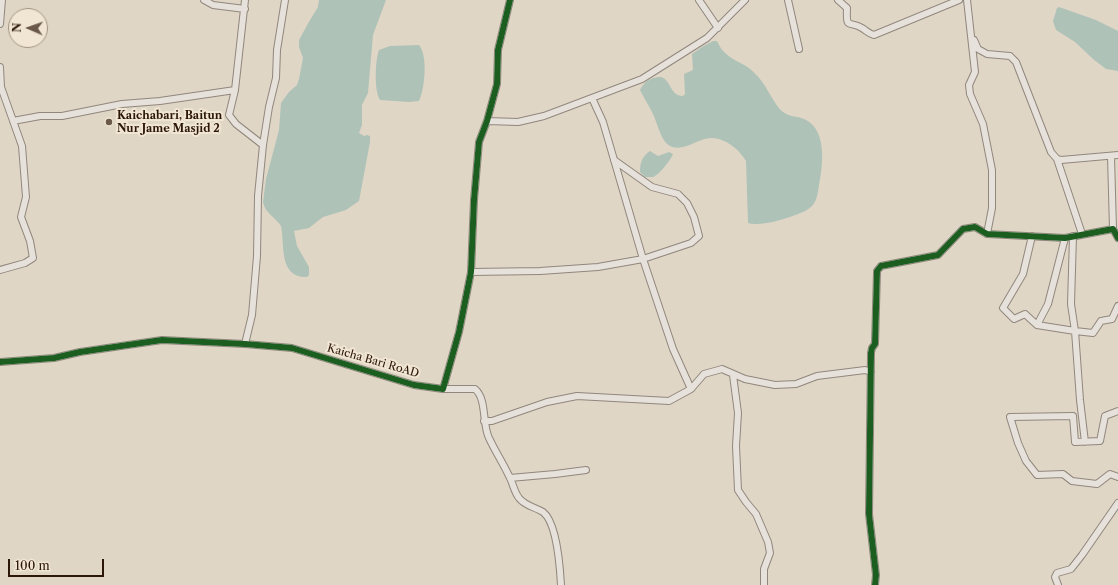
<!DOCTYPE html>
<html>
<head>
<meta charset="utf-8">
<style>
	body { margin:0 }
	#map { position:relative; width:1118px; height:585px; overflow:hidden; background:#e0d6c6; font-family:"Libre Caslon Text",serif }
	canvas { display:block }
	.north { position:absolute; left:8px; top:8px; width:40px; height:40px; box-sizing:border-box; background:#f1e6d3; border:1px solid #a29382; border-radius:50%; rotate:272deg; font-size:11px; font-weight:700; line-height:16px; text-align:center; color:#2b1608 }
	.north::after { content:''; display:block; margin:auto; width:14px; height:18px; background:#6a594a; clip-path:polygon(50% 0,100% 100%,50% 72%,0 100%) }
	.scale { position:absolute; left:8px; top:559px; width:96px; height:18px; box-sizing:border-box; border:2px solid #2b1608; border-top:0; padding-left:5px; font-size:12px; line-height:14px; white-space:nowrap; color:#2b1608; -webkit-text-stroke:3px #f1e6d3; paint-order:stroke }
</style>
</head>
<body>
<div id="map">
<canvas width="1118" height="585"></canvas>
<div class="north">N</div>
<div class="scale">100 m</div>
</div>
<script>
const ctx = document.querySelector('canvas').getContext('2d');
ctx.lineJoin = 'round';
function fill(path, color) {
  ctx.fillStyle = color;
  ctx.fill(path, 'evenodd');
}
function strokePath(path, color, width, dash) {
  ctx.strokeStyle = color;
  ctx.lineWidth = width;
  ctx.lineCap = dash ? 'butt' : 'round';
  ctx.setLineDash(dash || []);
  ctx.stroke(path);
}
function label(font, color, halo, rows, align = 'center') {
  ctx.font = font + ' "Libre Caslon Text",serif';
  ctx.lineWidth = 4;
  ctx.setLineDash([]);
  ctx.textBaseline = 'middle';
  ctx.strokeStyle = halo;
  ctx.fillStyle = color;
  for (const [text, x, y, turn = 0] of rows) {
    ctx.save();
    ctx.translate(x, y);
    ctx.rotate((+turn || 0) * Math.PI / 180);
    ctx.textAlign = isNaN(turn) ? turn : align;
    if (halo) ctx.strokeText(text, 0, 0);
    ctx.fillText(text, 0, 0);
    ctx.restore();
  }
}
fill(new Path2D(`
	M319,0h67l-13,35 -5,58 -6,12v20l-3,8 5,3 3,-1 3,1v6l-11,59 -13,9 -23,7 -14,11 -15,3 3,15 12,21v8l-2,2c-29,1 -22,-33 -26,-51 -6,-9 -16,-13 -18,-24l3,-23 13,-49 2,-27 8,-11 8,-7 2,-6 4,-21 -4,-11v-7l11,-20 8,-13z
	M1059,7l37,13 22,11v40l-12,-2 -13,-10 -18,-17 -19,-12 -3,-9 4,-13z
	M713,41h4c2,4 4,8 7,11 6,6 13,9 20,13 6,3 12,9 16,14 7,8 15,27 23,33 6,5 16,4 23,8 21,11 17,45 13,65 -2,16 -4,23 -21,29 -12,5 -38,13 -50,9l-2,-62c-7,-12 -21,-23 -35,-23 -14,0 -31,18 -45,5 -6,-7 -9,-20 -13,-29 -4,-8 -9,-16 -13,-24 3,-6 7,-10 14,-12 18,-6 13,18 29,18l2,-2 -1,-20 9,-4 -1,-16 10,-7z
	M419,45c9,10 6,44 0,56l-10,1 -29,-2c-6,-9 -5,-40 -1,-50l11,-4z
	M650,151l8,5 11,-4 4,2c-3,7 -13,20 -20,23h-8l-5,-5c0,-9 2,-16 10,-21z`), '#aec2b8');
const minor = new Path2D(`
	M204,0l9,5 32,4
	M245,0l-10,90 -6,25 7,9 27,21
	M699,0l19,28
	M788,0l11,49
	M838,0l9,8c-1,23 2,12 15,20 5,3 7,6 12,7l85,-35
	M967,0l8,72 -6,13 1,9 13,30 9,46v38l-5,26
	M0,24l2,-24
	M974,40l4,9 9,5 23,2 6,6 35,90 6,7 4,1 57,-5
	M0,67l1,20 21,59 4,51 -5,20 9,24 3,17 -8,5 -25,7
	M13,121l27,-5h22l60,-12 38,-3 75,-11
	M487,121l31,1 26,-6 98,-37 65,-41 38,-38
	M1111,156l2,73
	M1057,159l25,75
	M614,160l38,27 26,7 9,9 7,14 5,19 -8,7 -48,16 30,90 18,40
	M1032,236l-9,38 -20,34 11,11 11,-5 12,11 38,6 18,2 8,-12 11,-2 6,-13
	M1073,236l-2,68 4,27 5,69 5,42
	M471,272l69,-1 58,-4 45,-8 -40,-137 -11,-24
	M1037,325l11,-21 17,-66
	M245,344l7,-29 5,-59 1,-60 5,-51 6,-38 7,-29 1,-28 8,-50
	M0,362l54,-4 26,-6 82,-12 83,4 47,4 122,37 29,4 16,-57 12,-60 3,-72 5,-58 8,-21 10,-37 1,-34 12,-50
	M733,375l5,38 -2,33 2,44 8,12 10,12 12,28 2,11 -6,16v16
	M443,389h32c12,10 7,35 14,49 6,13 14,25 20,38 4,7 5,16 10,22 6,8 16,9 24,14 14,11 17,55 18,73
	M1118,411l-13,5 -5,25 -25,1 -2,-26 -63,1 8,26 8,18 11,14 26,-1 9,7 25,3 13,-10 8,3
	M484,421h8l55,-19 30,-6 92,5 22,-12 13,-15 18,-5 23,10 30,6 21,-1 21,-8 48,-6 6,2
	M510,478l45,-4 31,-4
	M875,585l1,-10 -7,-61 2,-161 1,-5 3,-4 2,-73 4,-5 57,-11 25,-26 12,-2 12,7 78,4 48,-9 5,9
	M1058,585l-3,-8 2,-4 14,-4 11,-14 36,-52`);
strokePath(minor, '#90877d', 8);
strokePath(minor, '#e6e1da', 6);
strokePath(new Path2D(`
	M0,362l54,-4 26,-6 82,-12 83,4 47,4 122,37 29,4 16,-57 12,-60 3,-72 5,-58 8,-21 10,-37 1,-34 12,-50
	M875,585l1,-10 -7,-61 2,-161 1,-5 3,-4 2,-73 4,-5 57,-11 25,-26 12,-2 12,7 78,4 48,-9 5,9`), '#1b5e20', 6);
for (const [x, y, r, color] of [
	[109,122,4,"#6a594a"]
]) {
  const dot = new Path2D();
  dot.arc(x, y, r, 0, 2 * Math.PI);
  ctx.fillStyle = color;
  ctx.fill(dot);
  strokePath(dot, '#f1e6d3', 1.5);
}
label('bold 11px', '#2b1608', '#f1e6d3', [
	["Kaichabari, Baitun",117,116],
	["Nur Jame Masjid 2",117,129]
], 'left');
label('11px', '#2b1608', '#f1e6d3', [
	["Kaicha Bari RoAD",373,361,16]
]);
</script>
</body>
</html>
